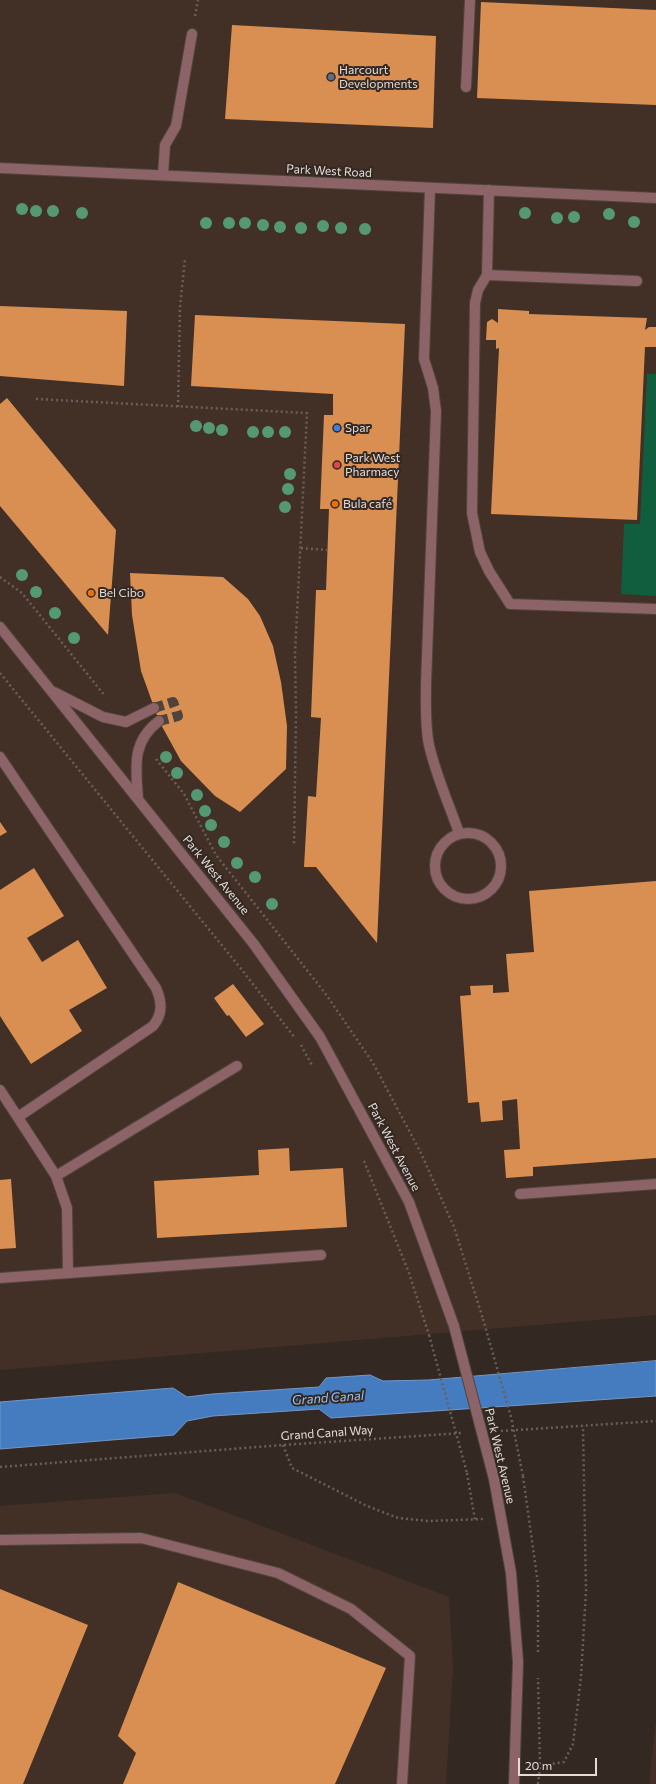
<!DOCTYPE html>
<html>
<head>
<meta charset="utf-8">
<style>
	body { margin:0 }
	#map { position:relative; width:656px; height:1784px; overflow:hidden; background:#342822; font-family:Commissioner,sans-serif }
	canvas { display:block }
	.scale { position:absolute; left:518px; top:1758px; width:79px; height:18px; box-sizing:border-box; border:2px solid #e3dbd7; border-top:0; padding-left:5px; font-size:12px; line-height:14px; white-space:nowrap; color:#e3dbd7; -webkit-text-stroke:3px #342822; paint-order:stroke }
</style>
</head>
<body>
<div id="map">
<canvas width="656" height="1784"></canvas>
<div class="scale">20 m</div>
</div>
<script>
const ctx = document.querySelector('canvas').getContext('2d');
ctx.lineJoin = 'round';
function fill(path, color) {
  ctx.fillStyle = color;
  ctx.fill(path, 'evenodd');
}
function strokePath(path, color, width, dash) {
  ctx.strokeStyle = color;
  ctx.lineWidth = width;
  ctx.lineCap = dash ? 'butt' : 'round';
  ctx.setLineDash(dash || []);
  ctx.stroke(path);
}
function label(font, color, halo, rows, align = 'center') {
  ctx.font = font + ' Commissioner,sans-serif';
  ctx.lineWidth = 4;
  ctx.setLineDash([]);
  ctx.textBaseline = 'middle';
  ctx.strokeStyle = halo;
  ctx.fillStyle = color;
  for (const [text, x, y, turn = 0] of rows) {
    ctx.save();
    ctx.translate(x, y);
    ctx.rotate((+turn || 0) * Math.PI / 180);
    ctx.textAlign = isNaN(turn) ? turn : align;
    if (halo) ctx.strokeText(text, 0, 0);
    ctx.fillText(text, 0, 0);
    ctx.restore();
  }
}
fill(new Path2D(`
	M0,0h656v1315l-656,55z
	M175,1493l274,104 4,70 -7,117h-446v-278z
	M656,1720v64h-7z`), '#423026');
fill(new Path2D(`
	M647,374h9v222l-35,-2 3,-70h16z`), '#105e3e');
const water = new Path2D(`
	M656,1361v35l-325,22 -12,-9 -106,7 -26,5 -13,14 -174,14v-47l173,-14 14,9 25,-3 107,-7 7,-9 44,-3 13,6 45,-1z`);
fill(water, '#447cbf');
strokePath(water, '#7498c6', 1);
fill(new Path2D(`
	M481,2l175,8v95l-179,-7z
	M232,25l204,11 -3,92 -208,-9z
	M0,306l127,5 -3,75 -124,-10z
	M498,309l31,2v3l118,4 -2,12 4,-3h7v20h-11l-8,173 -146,-6 8,-166 -3,1v-9h-10l1,-18 5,-3 6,4z
	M195,315l210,9 -28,619 -61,-76h-12l4,-71 8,1 5,-79 -10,-1 5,-127h10l3,-81h-9l4,-94h9v-21l-142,-8z
	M7,398l109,132 -8,105 -108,-129v-102z
	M130,573l93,4 25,22 12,17 13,30 8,36 6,44 -1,43 -46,43 -25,-16 -34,-35 -22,-40 -18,-50 -9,-56z
	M0,822l7,10 -7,4z
	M34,868l30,48 -37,22 15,24 36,-22 29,48 -38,22 13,21 -51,33 -31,-48v-126z
	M656,881v277l-123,9v9l-27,2 -2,-28 16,-1 -3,-50 -15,2 1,19 -22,2 -2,-20 -11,1 -8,-107 11,-1 -1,-9 23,-1v8l16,-1 -3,-38 28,-2 -5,-61z
	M233,984l31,40 -18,13 -17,-22 -2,1 -13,-18z
	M289,1148l1,23 53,-3 4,59 -190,11 -3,-57 105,-6 -1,-25z
	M11,1179l5,69 -16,1v-69z
	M178,1582l208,86 -51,116h-212l13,-31 -18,-17z
	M0,1589l88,36 -65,159h-23z`), '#d98f51');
strokePath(new Path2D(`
	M154,708l19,-6 5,14 -19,5`), '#4e433d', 10, [10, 5]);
const minor = new Path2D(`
	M466,87l4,-87
	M0,168l656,30
	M163,175l2,-30 11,-19 16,-92
	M430,189l-6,170 9,29 3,23 -10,273c0,20 -1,42 3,61 7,31 20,59 30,88
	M489,190l-2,85 150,6
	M487,275l-9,15 -3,13 -3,210 8,39 9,19 21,33 146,5
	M0,627l253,316 67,94 89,165 45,124
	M54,692l49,25 23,5 28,-14
	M0,757l156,231c6,14 7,26 -3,38l-135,91
	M138,799c-2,-31 -7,-57 21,-78
	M435 866a33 33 0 1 1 66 0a33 33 0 1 1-66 0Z
	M0,1090l56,86 11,32 1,65
	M56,1176l181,-110
	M520,1194l136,-10
	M0,1278l321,-23
	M494,1479l17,94 7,89 -4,122
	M0,1540l141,-2 137,35 73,36 59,47 -8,128`);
strokePath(minor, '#50453f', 12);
strokePath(new Path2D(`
	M195,16l3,-16
	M36,399l271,14 -12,241 1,62 -2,130
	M178,407l2,-100 5,-48
	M301,548l26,2
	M0,577l22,16 83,103
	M0,673l242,297 53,68
	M156,759l28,35 32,61 109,138 48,70 47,88 34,76 29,92
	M301,1045l12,22
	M364,1161l45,112 20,62
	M501,1431l155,-10
	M283,1445l9,23 75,38 31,12 31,3 54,-2
	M0,1467l283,-22 179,-12
	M467,1473l8,47
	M523,1476l15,108v71
	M533,1767l31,-5 9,-18 8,-67 5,-86 -3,-165
	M538,1784l2,-18 -2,-88`), '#6a5f5a', 2.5, [2, 3]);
strokePath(minor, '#8c6366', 10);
const minorBridge = new Path2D(`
	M454,1326l40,153`);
strokePath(minorBridge, '#50453f', 12, []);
strokePath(new Path2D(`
	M483,1319l28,98 12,59
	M429,1335l38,138`), '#6a5f5a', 2.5, [2, 3]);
strokePath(minorBridge, '#8c6366', 10);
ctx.fillStyle = '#549973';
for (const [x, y] of [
	[22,209],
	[36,211],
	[53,211],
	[82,213],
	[525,213],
	[609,214],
	[574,217],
	[557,218],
	[634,222],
	[206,223],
	[229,223],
	[245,223],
	[263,225],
	[323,226],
	[280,227],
	[301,228],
	[341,228],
	[365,229],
	[196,426],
	[209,428],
	[222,430],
	[253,432],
	[268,432],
	[285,432],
	[290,474],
	[288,489],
	[285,507],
	[22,575],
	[36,592],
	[55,613],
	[74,638],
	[166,757],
	[177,773],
	[197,795],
	[205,811],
	[211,825],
	[224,842],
	[237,863],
	[255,877],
	[272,904]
]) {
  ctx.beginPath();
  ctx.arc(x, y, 6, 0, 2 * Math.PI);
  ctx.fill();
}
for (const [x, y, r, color] of [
	[331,77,4,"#5c6f8a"],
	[337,428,4,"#3f7fe0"],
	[337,465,4,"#e0444e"],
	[335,504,4,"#e8710a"],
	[91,593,4,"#e8710a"]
]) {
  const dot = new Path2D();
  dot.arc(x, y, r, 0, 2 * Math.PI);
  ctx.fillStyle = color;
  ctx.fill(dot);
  strokePath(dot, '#342822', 1.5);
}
label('12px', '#e3dbd7', '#342822', [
	["Harcourt",339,70],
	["Developments",339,84],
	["Spar",345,428],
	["Park West",345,458],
	["Pharmacy",345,472],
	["Bula café",343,504],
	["Bel Cibo",99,593]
], 'left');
label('12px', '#e3dbd7', '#342822', [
	["Park West Road",329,171,3],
	["Park West Avenue",216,875,51],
	["Park West Avenue",394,1147,62],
	["Grand Canal Way",327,1433,-4],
	["Park West Avenue",500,1456,77]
]);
label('italic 13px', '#96c2f8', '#342822', [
	["Grand Canal",328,1398,-4]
]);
</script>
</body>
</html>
